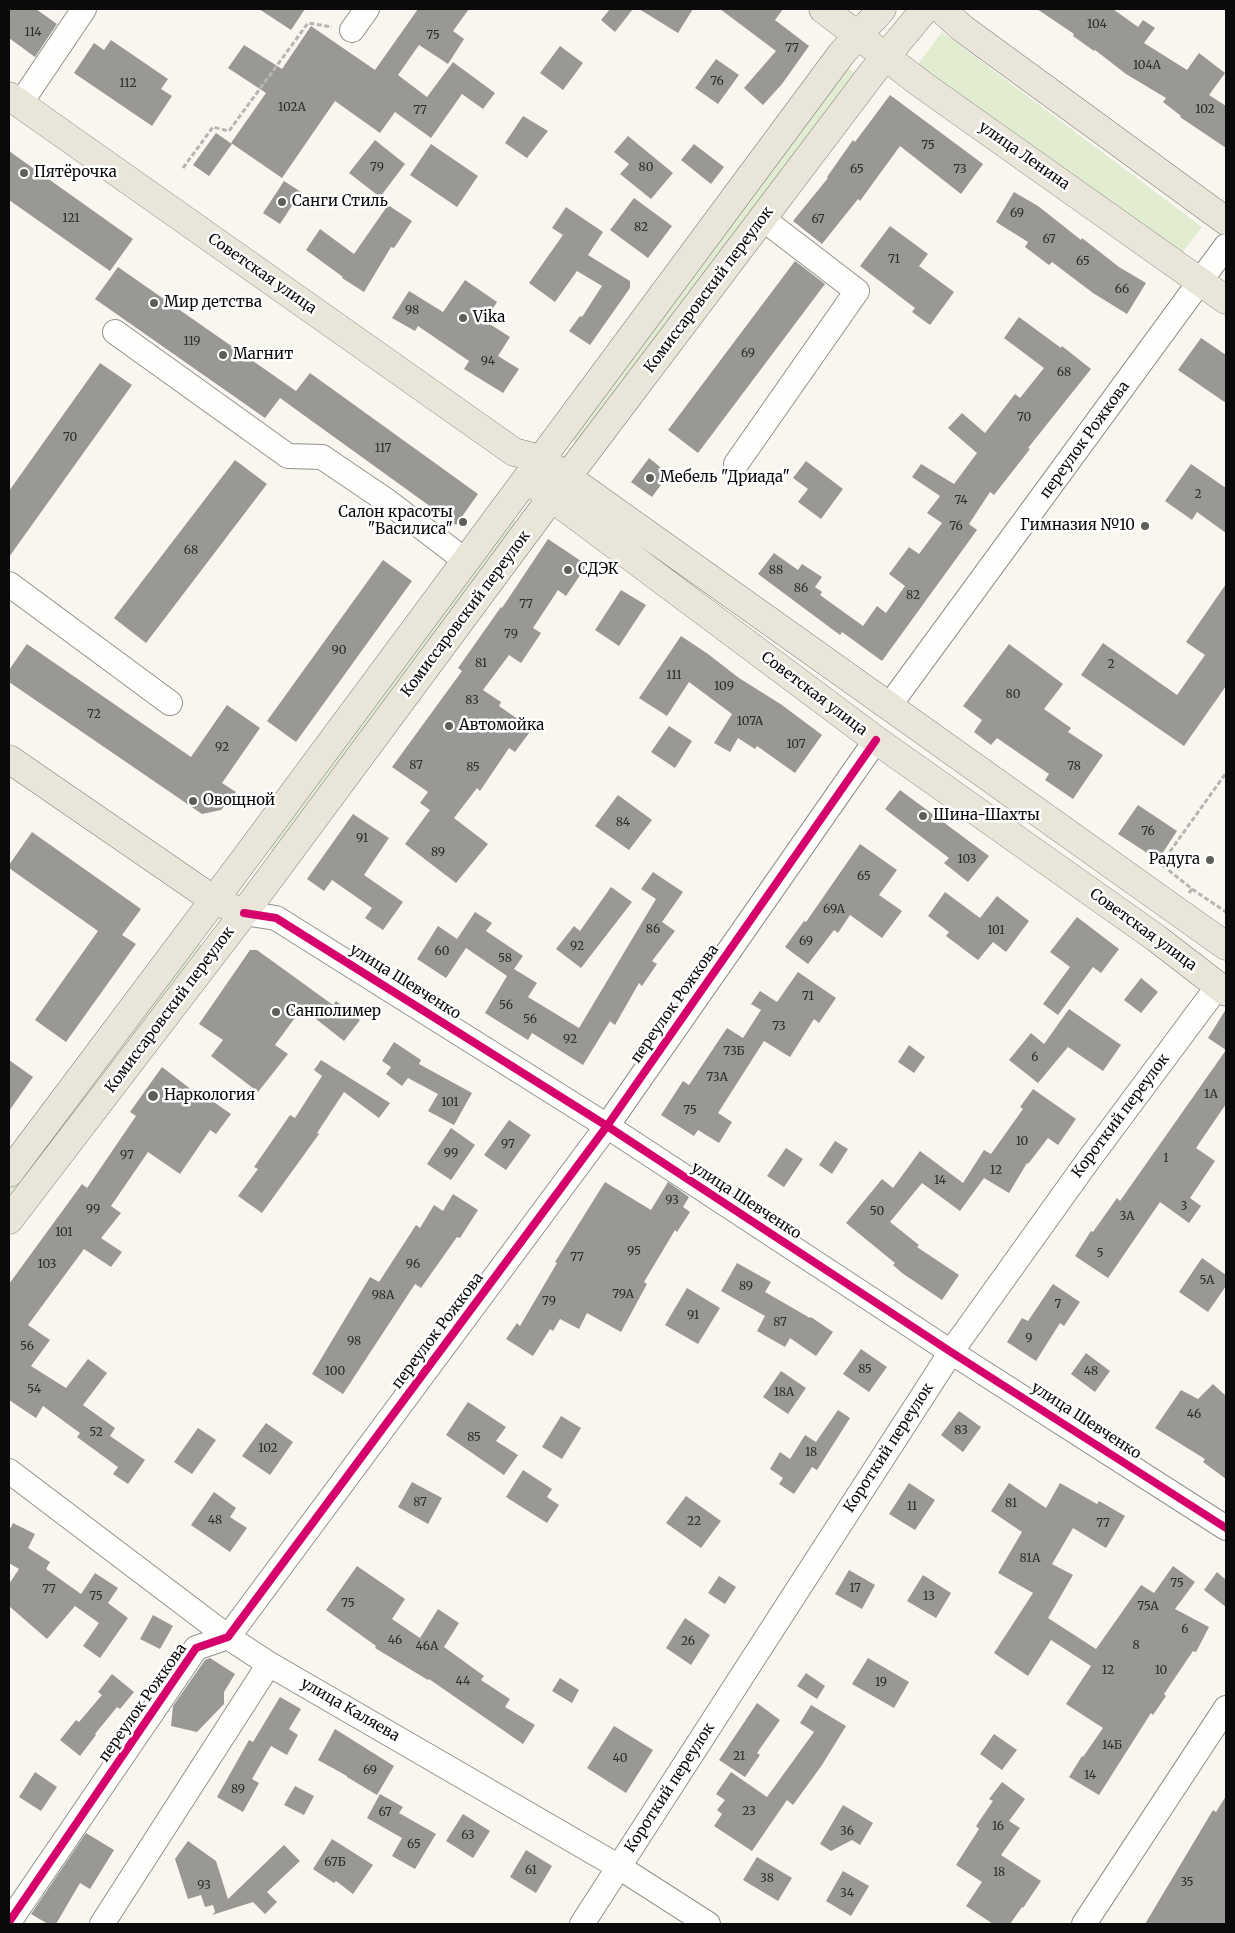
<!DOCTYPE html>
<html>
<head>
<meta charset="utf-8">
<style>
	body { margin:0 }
	#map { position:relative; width:1235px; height:1933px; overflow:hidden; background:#f8f6ee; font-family:Merriweather,serif }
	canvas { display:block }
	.frame { position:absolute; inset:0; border:10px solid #0a0a0a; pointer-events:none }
</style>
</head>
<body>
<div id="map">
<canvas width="1235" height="1933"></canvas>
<div class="frame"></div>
</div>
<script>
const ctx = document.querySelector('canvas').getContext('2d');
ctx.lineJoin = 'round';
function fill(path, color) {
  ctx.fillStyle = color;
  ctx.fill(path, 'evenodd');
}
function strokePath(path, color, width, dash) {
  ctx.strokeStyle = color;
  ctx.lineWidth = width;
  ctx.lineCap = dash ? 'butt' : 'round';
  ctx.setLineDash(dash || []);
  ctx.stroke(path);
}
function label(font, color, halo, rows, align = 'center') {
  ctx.font = font + ' Merriweather,serif';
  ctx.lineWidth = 5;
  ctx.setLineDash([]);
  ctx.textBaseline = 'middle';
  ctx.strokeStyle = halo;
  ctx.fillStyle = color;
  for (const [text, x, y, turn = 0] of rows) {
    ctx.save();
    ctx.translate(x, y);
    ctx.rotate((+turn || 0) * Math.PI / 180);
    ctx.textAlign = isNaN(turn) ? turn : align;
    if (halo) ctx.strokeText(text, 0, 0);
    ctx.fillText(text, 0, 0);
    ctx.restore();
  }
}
fill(new Path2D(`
	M942,32l260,195 -24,31 -260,-194z
	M846,67l9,6 -278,371 -9,-6z
	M510,517l9,7 -244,329 -9,-7z
	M197,941l6,6 -194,256v-14z`), '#e1ecd0');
fill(new Path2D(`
	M9,9h27l21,15 -22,33 -26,-19z
	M259,9h46l-14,21z
	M418,9h51l-16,22 11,8 -16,25 -29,-19 -21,30 29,22 26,-35 42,31 -12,16 -21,-15 -31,44 -36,-26 -15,21 -45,-32 -53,77 -51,-35 35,-50 -38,-25 16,-23 38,24 29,-43 64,44z
	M610,9h23l-18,23 -14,-12z
	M639,9h54l-15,24z
	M720,9h63l-8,11 34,26 -27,38 -19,21 -19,-17 32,-37z
	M1037,9h76l25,18 5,-7 12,8 -11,15 43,27 12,-17 26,20 -16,22 17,11v42l-46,-31 1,-1 -18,-14 3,-4 -40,-24 -31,-24 -1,1 -21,-15 1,-2z
	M111,40l57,39 -7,10 11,7 -20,30 -78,-53 20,-30 10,7z
	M560,46l23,17 -20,27 -23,-17z
	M716,59l23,16 -21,29 -23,-16z
	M890,95l93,69 -22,30 -61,-48 -40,55 -2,-2 -36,45 -29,-23 35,-43 -1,-1 26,-37 2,2z
	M523,116l25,15 -21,27 -22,-15z
	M216,133l16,11 -23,32 -16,-11z
	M628,136l45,37 -22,26 -31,-25 9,-10 -15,-12z
	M375,140l30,24 -25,33 -31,-24z
	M431,144l47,32 -21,31 -47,-32z
	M694,144l30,23 -13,17 -30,-24z
	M9,151l124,88 -23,32 -101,-71z
	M284,181l17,11 -21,32 -17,-11z
	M1014,192l24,14 43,34 1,-2 37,29 27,16 -19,31 -34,-21 -41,-31 -3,3 -24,-18 3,-5 -32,-20z
	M634,198l38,28 -24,32 -38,-28z
	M388,205l24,16 -18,27 -3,-1 -27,45 -22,-14 1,-1 -37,-27 14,-21 34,25z
	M566,207l37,25 -15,23 42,26v7l-40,57 -21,-14 11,-15 2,1 20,-31 -25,-15 -22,31 -26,-19 34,-48 -11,-7z
	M890,226l38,28 -9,12 35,26 -24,33 -18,-13 3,-4 -55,-42z
	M795,261l30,23 -127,169 -30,-23z
	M118,267l178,124 14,-18 168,121 -22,31 -176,-127 -15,20 -170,-119z
	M465,280l32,22 -12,19 25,16 -12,19 21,13 -16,24 -39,-24 5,-8 -51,-35 -3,5 -23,-13 17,-27 34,21z
	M1019,317l42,31 1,-2 29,23 -63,79 2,1 -36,46 -4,-3 -21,32 8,6 -95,131 -40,-29 -2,3 -82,-61 16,-21 24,17 4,-6 20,13 -7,10 7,5 -2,3 43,31 14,-20 9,7 19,-27 -16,-12 20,-27 10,7 23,-31 -15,-10 13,-17 -28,-19 9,-13 33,20 23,-31 -29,-25 14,-15 23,20 30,-39 5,4 24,-30 -40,-30z
	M1201,338l25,17v48l-48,-33z
	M100,363l32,22 -123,172v-66z
	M649,458l20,16 -17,23 -21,-15z
	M235,460l32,24 -121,159 -32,-25z
	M806,461l37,28 -22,30 -23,-17 10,-13 -15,-11z
	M1191,464l35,24v45l-29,-21 -5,8 -27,-19z
	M548,539l39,26 -21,31 -8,-6 -25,38 8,5 -20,30 -12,-8 -26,35 18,12 -2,4 33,23 -17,23 -6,-4 -29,43 -3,-3 -23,30 34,26 -32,39 -51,-39 25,-34 -10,-7 8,-11 -36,-25 70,-96 -4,-3 43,-61 1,1z
	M383,560l29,21 -116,161 -29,-21z
	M1226,584v102l-42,60 -103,-71 22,-32 74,52 28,-40 -19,-13z
	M621,590l25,15 -27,41 -24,-16z
	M681,636l27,18 31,24 43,27 40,30 -27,38 -38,-27 -2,3 -17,-11 -8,14 -16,-9 18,-29 -43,-32 -22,34 -28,-18z
	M27,644l164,113 36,-52 33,23 -38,55 14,9 -15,18 -19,4 -193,-132v-12z
	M1009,644l54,40 -19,25 27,19 -3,4 35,23 -30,44 -28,-19 4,-6 -52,-36 -6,7 -17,-13 8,-12 -19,-14z
	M669,726l23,15 -17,27 -24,-16z
	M900,790l89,66 -21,26 -24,-19 5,-5 -64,-49z
	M618,795l34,25 -23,30 -34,-24z
	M1138,805l39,26 -19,29 -40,-26z
	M353,814l36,24 -25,37 39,27 -20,28 -18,-12 7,-10 -40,-28 -8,11 -17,-12z
	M32,832l109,77 -19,26 14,9 -70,98 -31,-22 63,-89 -89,-63v-3z
	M860,844l37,26 -18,25 23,16 -20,27 -32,-23 -12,18 -4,-3 -26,34 -23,-17 19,-26 2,1z
	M653,872l30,20 -21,30 13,9 -23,30 5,3 -15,22 -3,-3 -24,42 -5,-4 -27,44 -51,-32 -4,7 -43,-27 22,-37 -41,-28 -20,30 -29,-19 21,-33 19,13 18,-27 17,11 -6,8 37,25 -9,13 23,14 -9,14 51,31 77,-129 -15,-10z
	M611,887l21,15 -51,66 -25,-19 18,-23 6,5z
	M945,892l35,26 17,-22 32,25 -23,31 -13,-10 -15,18 -32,-24 3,-4 -21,-16z
	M1077,917l42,32 -18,24 -8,-6 -35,48 -15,-11 27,-37 -20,-15z
	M250,950h7l76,55 3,-4 24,19 -16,21 -42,-33 -27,37 13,9 -30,38 -47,-36 12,-16 -24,-16z
	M798,972l38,26 -17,25 -5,-4 -24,38 -26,-16 -46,72 14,9 -13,21 -21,-13 -4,6 -33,-21 22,-34 6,4 38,-57 16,10 18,-28 -10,-6 9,-13 17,11z
	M1141,978l17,14 -17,21 -17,-13z
	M1069,1009l52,36 -18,26 -35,-24 -30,36 -29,-23 22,-27 13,11z
	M1226,1009v95l-30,44 19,13 -25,37 11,8 -12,17 -29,-21 -52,76 -33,-22 16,-25 2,1 24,-34 3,3 106,-151 -18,-12z
	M394,1042l27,18 -2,4 53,29 -18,32 -26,-14 10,-17 -30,-16 -6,8 -16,-12 5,-7 -9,-6z
	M909,1045l16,12 -11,16 -16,-11z
	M9,1060l24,17 -24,34z
	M321,1060l69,43 -11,15 -35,-26 -27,41 2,1 -57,79 -24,-17 20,-27 -4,-2 36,-52 5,3 27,-42 -8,-6z
	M162,1067l47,36 2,-3 20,14 -15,20 -6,-4 -30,44 -32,-22 -37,54 10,7 -20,25 21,14 -11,15 -27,-18 -56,76 22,15 -19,26 35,22 22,-29 19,14 -24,32 32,23 -5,8 35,24 -17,24 -15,-10 5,-7 -41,-30 3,-4 -37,-27 -7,12 -27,-18v-116l73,-100 5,4 49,-72 -6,-4z
	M1033,1089l43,30 -18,26 -10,-7 -20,26 -1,-1 -18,30 -25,-15 -24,33 -38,-28 -32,39 29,23 -2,2 42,28 -17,25 -40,-27 -9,-8 2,-2 -49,-40 36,-44 11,9 27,-37 43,32 21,-33 7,4 32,-45 -3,-2z
	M509,1120l22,15 -25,35 -22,-15z
	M451,1128l24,17 -24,35 -24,-16z
	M835,1141l13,8 -16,25 -13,-9z
	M786,1148l17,11 -19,28 -17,-11z
	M605,1182l46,28 17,-28 21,15 -6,10 7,5 -13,20 -2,-2 -31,52 3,2 -26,48 -34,-19 -8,16 -19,-10 -7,12 -3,-2 -17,27 -27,-17 11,-16 3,3 37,-63 -2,-1z
	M453,1194l25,16 -18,28 -3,-1 -36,51 -6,-4 -72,110 -31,-20 58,-97 9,5 37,-57 4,3 14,-23 9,6z
	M1202,1258l24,17v11l-18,26 -29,-20z
	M737,1263l34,19 -6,10 45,26 1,-1 22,15 -17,24 -26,-18 -5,9 -28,-16 8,-15 -44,-25z
	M1053,1284l27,18 -16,24 -4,-3 -24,38 -29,-19 15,-24 6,3z
	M687,1288l33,20 -22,36 -33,-19z
	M861,1349l26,18 -18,25 -26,-18z
	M1086,1353l24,18 -15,21 -24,-18z
	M781,1371l25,17 -18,26 -25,-17z
	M1213,1384l13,12v83l-23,-17 2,-3 -50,-31 26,-38 17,9z
	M468,1402l38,25 -10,14 22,14 -14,20 -58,-40z
	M838,1410l12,8 -33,52 -5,-3 -18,27 -15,-10 4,-6 -13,-9 10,-17 10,7 15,-24 11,7z
	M959,1411l22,16 -18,25 -22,-17z
	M561,1416l20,12 -19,31 -20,-12z
	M266,1423l27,19 -23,33 -28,-19z
	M198,1428l18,12 -24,34 -18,-12z
	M523,1470l29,19 -5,8 12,8 -12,18 -41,-26z
	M412,1482l30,16 -14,26 -30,-17z
	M909,1483l26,17 -20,30 -26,-16z
	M1009,1483l37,25 14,-25 37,21 2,-3 26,15 -19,32 -33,-20 -21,36 21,11 -25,43 48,31 45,-64 13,8 19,-27 22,16 -20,27 34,18 -13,25 -3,-1 -29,43 2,2 -13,19 -2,-2 -52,82 -30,-18 13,-21 1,1 20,-29 -37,-24 25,-38 -40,-26 -23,36 -34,-23 39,-60 -35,-20 24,-41 -31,-21z
	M214,1492l22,16 -6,9 17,11 -17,24 -39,-27z
	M686,1496l35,25 -20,27 -35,-25z
	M13,1523l22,11 -7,14 22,14 -4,7 35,25 14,-21 23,15 -10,15 20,15 -28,40 -17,-12 16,-23 -24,-17 -28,33 -38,-33v-22l10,-15 -10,-6v-32z
	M357,1566l48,33 -13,20 28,19 18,-29 21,14 -15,24 40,29 -3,4 29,19 -5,8 30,18 -12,19 -94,-65 -1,1 -53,-32 1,-2 -50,-36z
	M849,1570l26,15 -13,24 -27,-15z
	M1217,1572l9,8v27l-22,-17z
	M923,1575l28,18 -15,25 -29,-17z
	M719,1576l17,11 -11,17 -17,-11z
	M153,1615l20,11 -13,23 -20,-10z
	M685,1618l25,17 -19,30 -25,-17z
	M210,1658l25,16 -11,18v12l-27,28 -26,-6 2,-20 32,-46z
	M868,1658l41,24 -15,26 -42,-24z
	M806,1673l19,13 -8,13 -20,-13z
	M112,1674l22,18 -14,17 -3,-2 -22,27 1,1 -16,21 -20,-16 16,-20 3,2 23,-27 -4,-3z
	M560,1678l19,12 -7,13 -20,-12z
	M280,1697l21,12 -12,20 9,6 -11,20 -16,-9 -19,33 7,4 -16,29 -26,-15 32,-57 4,2z
	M757,1703l23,17 -23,33 3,2 -15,22 -26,-17z
	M811,1705l35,21 -24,39 -29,40 -6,-5 -35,51 -38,-25 8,-12 -5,-4 8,-10 -9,-6 15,-22 36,25 47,-65 -14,-9z
	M614,1726l39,24 -27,43 -39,-25z
	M335,1729l59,37 -17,29 -30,-18v-1l-29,-16z
	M994,1734l23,16 -15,20 -22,-16z
	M35,1772l22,15 -16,24 -22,-14z
	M1002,1782l23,17 -16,22 11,7 -19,27 40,26 -18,27 -1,-1 -12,17h-17l-27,-18 16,-24 -26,-17 23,-36 -3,-3 17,-25 -4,-2z
	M295,1786l19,10 -10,19 -20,-10z
	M380,1794l23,13 -4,6 37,21 -21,35 -23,-13 10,-18 -35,-20z
	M1226,1796v128h-81l68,-114 3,2z
	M843,1805l30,18 -13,22 -8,-5 -21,11 -11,-7z
	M463,1814l27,17 -17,27 -27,-17z
	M86,1833l28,17 -24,39 -10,-6 -24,41h-8l-17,-10z
	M332,1839l41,26 -20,29 -17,-13 -2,2 -21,-14z
	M188,1841l28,20 12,38 56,-54 16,16 -33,31 10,10 -12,12 -12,-12 -41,13 3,-3 -2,-7 -8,2 -4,-12 -13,4 -13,-40z
	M526,1850l26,16 -16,27 -26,-16z
	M757,1857l35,21 -14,23 -35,-21z
	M843,1871l26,15 -18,30 -25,-15z`), '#9a9894');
const minor = new Path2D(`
	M352,30l15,-21
	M20,104l64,-95
	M115,332l173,124 34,1 65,44 79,60
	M736,464l121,-173 -94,-72
	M9,584l161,119
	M889,706l337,-460
	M244,913l32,5 331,208 344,226 275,176
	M9,1471l219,166 41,27 350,203 89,57
	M9,1922l187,-274 32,-11 379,-511 269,-386
	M102,1924l167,-260
	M582,1924l369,-572 136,-190 131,-176
	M1084,1924l142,-216`);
const major = new Path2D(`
	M823,9l101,77 302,214
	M941,9l21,19 264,193
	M9,96l505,356 27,7 26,18 659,469
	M536,486l340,254 280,198 70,54
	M9,759l205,141 16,7
	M9,1173l235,-313 598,-807 40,-44
	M9,1220l235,-307 308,-416 321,-425 52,-63`);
strokePath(minor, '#91908d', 26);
strokePath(major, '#7e7e7a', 29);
strokePath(new Path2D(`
	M183,168l30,-41 16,4 79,-108 24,4
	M1192,889l34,23
	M1189,893l3,-4 -31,-25 65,-91`), '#b7b6b5', 3, [5, 2.5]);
strokePath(minor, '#fefefc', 24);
strokePath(major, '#e9e5d9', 28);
strokePath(new Path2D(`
	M244,913l32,5 331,208 344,226 275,176
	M9,1922l187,-274 32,-11 379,-511 269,-386`), '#d6006c', 8);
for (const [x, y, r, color] of [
	[24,173,5,"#5d5d5a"],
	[282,202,5,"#5d5d5a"],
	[154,303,5,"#5d5d5a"],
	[463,318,5,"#5d5d5a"],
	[223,355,5,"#5d5d5a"],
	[650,478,5,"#5d5d5a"],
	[463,522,5,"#5d5d5a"],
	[1145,526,5,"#5d5d5a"],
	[568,570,5,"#5d5d5a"],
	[449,726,5,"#5d5d5a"],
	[193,801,5,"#5d5d5a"],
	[923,816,5,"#5d5d5a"],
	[1210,860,5,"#5d5d5a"],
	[276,1012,5,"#5d5d5a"],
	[153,1096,6,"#5d5d5a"]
]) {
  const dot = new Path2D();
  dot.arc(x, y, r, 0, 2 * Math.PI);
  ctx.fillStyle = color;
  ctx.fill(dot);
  strokePath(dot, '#fff', 2);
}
label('12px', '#2e2e2c', null, [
	["104",1097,25],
	["114",33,33],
	["75",433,36],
	["77",792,49],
	["104А",1147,66],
	["76",717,82],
	["112",128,84],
	["102А",292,108],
	["102",1205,110],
	["77",420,111],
	["75",928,146],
	["79",377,168],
	["80",646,168],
	["65",857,170],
	["73",960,170],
	["69",1017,214],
	["121",71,219],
	["67",818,220],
	["82",641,228],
	["67",1049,240],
	["71",894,260],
	["65",1083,262],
	["66",1122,290],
	["98",412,311],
	["119",192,342],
	["69",748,354],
	["94",488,362],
	["68",1064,373],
	["70",1024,418],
	["70",70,438],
	["117",383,449],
	["2",1198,495],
	["74",961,501],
	["76",956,527],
	["68",191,551],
	["88",776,571],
	["86",801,589],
	["82",913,596],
	["77",526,605],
	["79",511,635],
	["90",339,651],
	["81",481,664],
	["2",1111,665],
	["111",674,676],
	["109",724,687],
	["80",1013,695],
	["83",472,701],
	["72",94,715],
	["107А",750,722],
	["107",796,745],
	["92",222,748],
	["87",416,766],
	["78",1074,767],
	["85",473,768],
	["84",623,823],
	["76",1148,832],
	["91",362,839],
	["89",438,853],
	["103",967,860],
	["65",864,877],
	["69А",834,910],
	["86",653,930],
	["101",996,931],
	["69",806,942],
	["92",577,947],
	["60",442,952],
	["58",505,959],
	["71",808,997],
	["56",506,1006],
	["56",530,1020],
	["73",779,1027],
	["92",570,1040],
	["73Б",734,1052],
	["6",1035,1058],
	["73А",717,1078],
	["1А",1211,1095],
	["101",450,1103],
	["75",690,1111],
	["10",1022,1142],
	["97",508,1145],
	["99",451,1154],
	["97",127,1156],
	["1",1166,1159],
	["12",996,1171],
	["14",940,1181],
	["93",672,1201],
	["3",1184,1207],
	["99",93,1210],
	["50",877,1212],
	["3А",1127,1217],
	["101",64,1233],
	["95",634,1252],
	["5",1100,1254],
	["77",577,1258],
	["103",47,1265],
	["96",413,1265],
	["5А",1207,1281],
	["89",746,1287],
	["79А",623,1295],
	["98А",383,1296],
	["79",549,1302],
	["7",1058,1305],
	["91",693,1316],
	["87",780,1323],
	["9",1029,1339],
	["98",354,1342],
	["56",27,1347],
	["85",865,1370],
	["100",335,1372],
	["48",1091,1372],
	["54",34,1390],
	["18А",784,1393],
	["46",1194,1415],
	["83",961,1431],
	["52",96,1433],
	["85",474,1438],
	["102",268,1449],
	["18",811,1453],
	["87",420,1503],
	["81",1011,1504],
	["11",912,1507],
	["48",215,1521],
	["22",694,1522],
	["77",1103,1524],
	["81А",1030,1559],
	["75",1177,1584],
	["17",855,1589],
	["77",49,1590],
	["75",96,1597],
	["13",929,1597],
	["75",348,1604],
	["75А",1148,1607],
	["6",1185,1630],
	["46",395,1641],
	["26",688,1642],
	["8",1136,1646],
	["46А",427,1647],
	["12",1108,1671],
	["10",1161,1671],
	["44",463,1682],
	["19",881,1683],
	["14Б",1112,1746],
	["21",739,1757],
	["40",620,1759],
	["69",370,1771],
	["14",1090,1776],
	["89",238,1790],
	["23",749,1812],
	["67",385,1813],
	["16",998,1827],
	["36",847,1832],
	["63",468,1836],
	["65",414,1845],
	["67Б",335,1863],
	["61",531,1871],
	["18",999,1873],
	["38",767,1879],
	["35",1187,1883],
	["93",204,1886],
	["34",847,1894]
]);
label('15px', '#0a0a0a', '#fff', [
	["улица Ленина",1024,156,35],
	["Советская улица",262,274,35],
	["Комиссаровский переулок",709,290,-53],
	["переулок Рожкова",1085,440,-54],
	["Комиссаровский переулок",466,614,-53],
	["Советская улица",814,694,37],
	["Советская улица",1143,930,36],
	["улица Шевченко",405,982,32],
	["переулок Рожкова",675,1004,-55],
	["Комиссаровский переулок",170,1010,-53],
	["Короткий переулок",1121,1116,-53],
	["улица Шевченко",746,1201,33],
	["переулок Рожкова",438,1331,-53],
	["улица Шевченко",1086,1421,33],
	["Короткий переулок",889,1448,-57],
	["переулок Рожкова",143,1703,-55],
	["улица Каляева",350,1710,30],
	["Короткий переулок",670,1788,-57]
]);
label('15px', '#0a0a0a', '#fff', [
	["Пятёрочка",34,173],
	["Санги Стиль",292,202],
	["Мир детства",164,303],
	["Vika",473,318],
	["Магнит",233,355],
	["Мебель \"Дриада\"",660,478],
	["Салон красоты",453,513,"right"],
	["\"Василиса\"",453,530,"right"],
	["Гимназия №10",1135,526,"right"],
	["СДЭК",578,570],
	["Автомойка",459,726],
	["Овощной",203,801],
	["Шина-Шахты",933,816],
	["Радуга",1200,860,"right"],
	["Санполимер",286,1012],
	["Наркология",164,1096]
], 'left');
</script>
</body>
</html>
